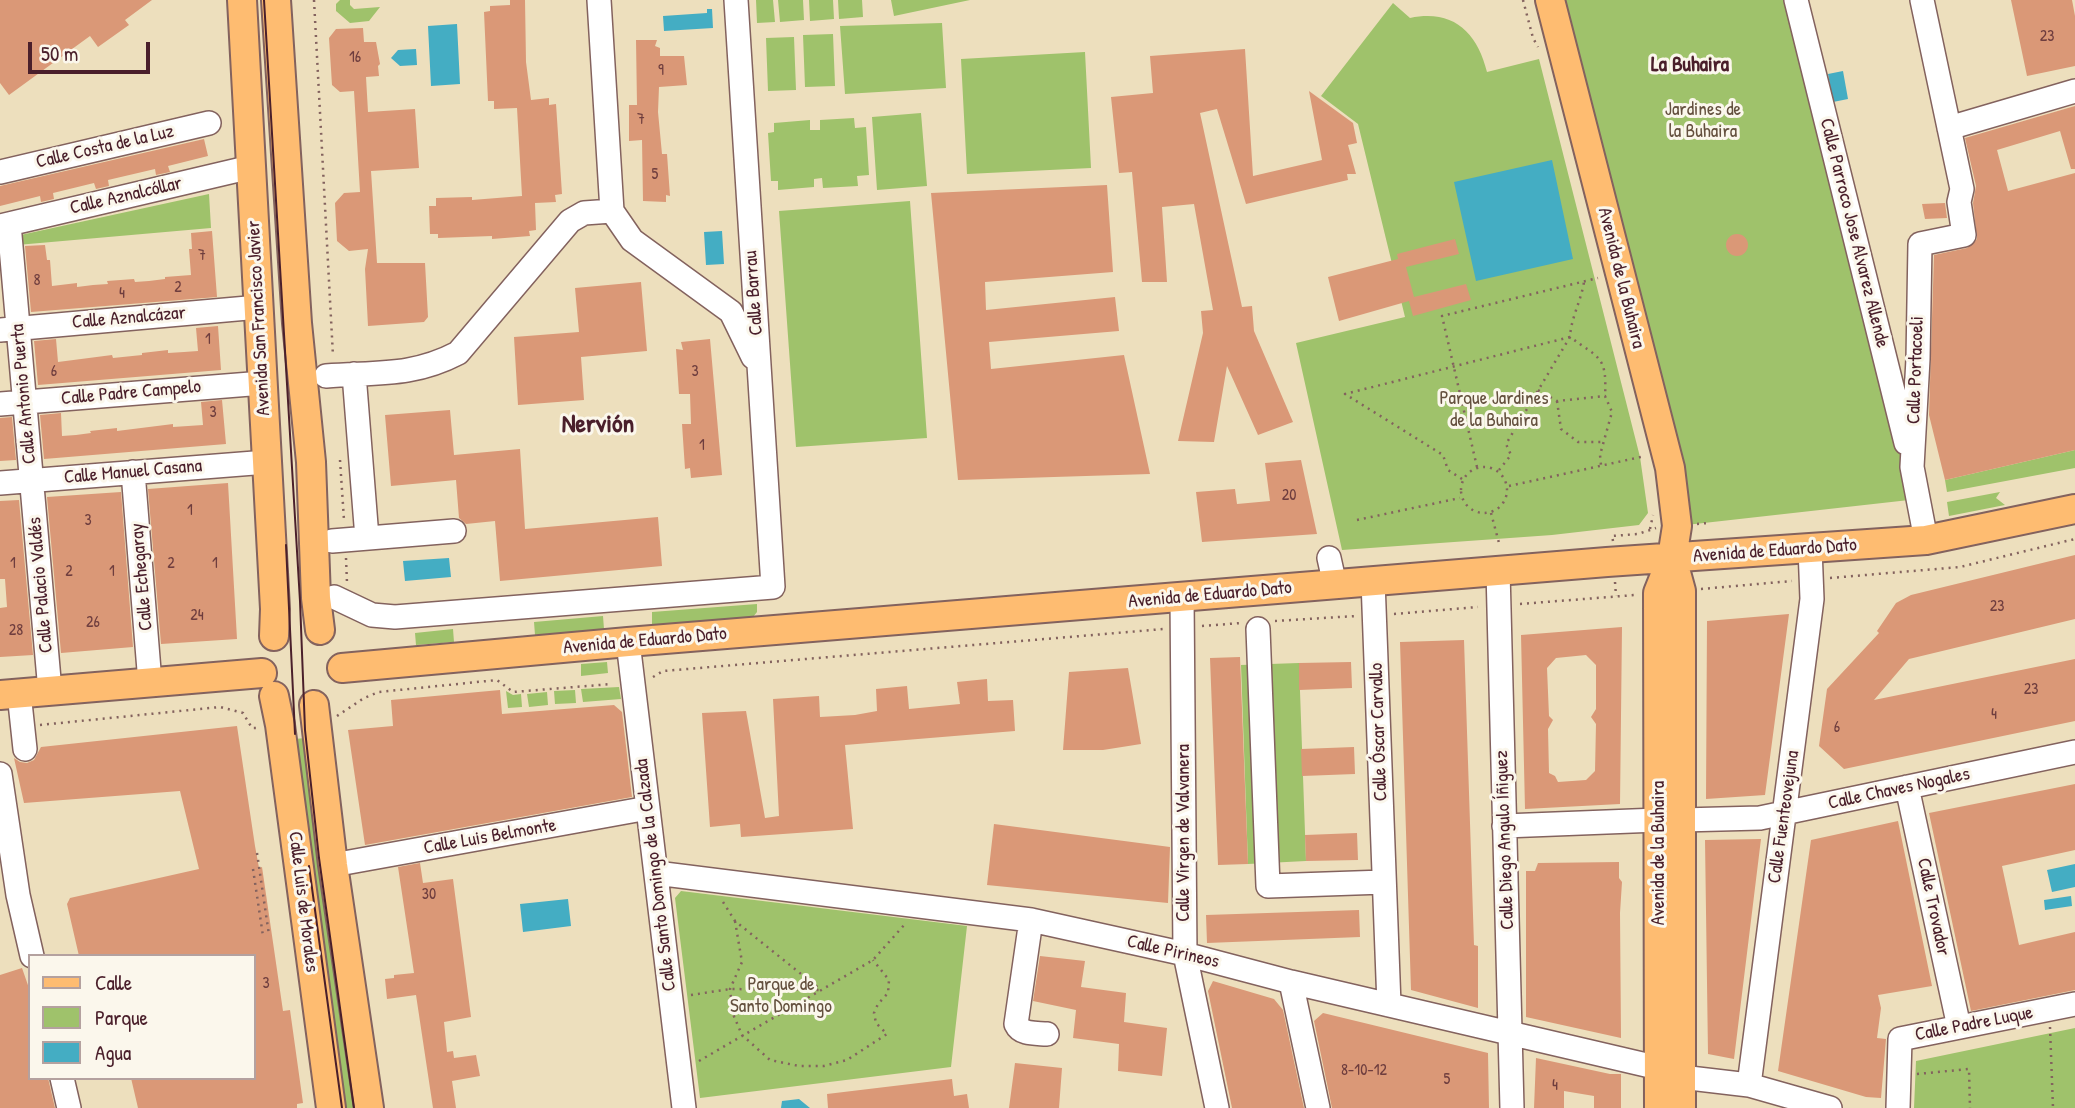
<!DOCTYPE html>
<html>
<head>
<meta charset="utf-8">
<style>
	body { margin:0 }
	#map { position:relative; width:2075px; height:1108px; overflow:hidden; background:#eddfbd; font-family:"Patrick Hand",sans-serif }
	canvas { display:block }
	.legend { position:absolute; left:28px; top:954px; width:228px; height:126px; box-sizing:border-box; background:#fbf7ec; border:2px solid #b4a19f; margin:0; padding:9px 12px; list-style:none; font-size:21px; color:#4a1f2b }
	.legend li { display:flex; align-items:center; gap:14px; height:35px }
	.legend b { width:35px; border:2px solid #b4a19f }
	.scale { position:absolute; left:28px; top:42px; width:122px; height:32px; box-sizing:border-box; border:4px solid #4a1f2b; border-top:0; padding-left:9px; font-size:21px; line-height:24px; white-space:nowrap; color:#4a1f2b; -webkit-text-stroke:5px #fbf7ec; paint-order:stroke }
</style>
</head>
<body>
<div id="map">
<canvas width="2075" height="1108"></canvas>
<ul class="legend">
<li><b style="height:9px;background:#febc71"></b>Calle</li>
<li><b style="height:19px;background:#9fc26b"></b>Parque</li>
<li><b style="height:19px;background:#44adc3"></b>Agua</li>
</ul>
<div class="scale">50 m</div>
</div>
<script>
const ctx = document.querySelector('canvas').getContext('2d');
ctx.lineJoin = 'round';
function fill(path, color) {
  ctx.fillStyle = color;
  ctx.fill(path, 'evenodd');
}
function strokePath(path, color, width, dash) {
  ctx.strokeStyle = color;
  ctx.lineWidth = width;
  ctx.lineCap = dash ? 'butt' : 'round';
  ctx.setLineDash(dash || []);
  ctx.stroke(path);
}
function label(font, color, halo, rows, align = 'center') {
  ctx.font = font + ' "Patrick Hand",sans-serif';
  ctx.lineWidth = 6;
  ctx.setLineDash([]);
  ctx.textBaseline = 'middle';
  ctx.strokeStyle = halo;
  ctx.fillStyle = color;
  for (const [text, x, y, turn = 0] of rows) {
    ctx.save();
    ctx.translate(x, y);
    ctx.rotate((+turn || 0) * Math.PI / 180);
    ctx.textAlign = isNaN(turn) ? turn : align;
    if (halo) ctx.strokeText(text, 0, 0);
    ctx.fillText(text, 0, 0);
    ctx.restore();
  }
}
fill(new Path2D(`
	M340,0h10v5l4,4 26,-2 -11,14 -19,2 -14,-12v-7z
	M756,0h17l2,22 -18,1z
	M778,0h25l1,20 -24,2z
	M809,0h24l1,19 -24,2z
	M838,0h24l1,17 -24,2z
	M891,0h79l-76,16z
	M1550,0h246l122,499 -241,27z
	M1393,3l17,15c43,-9 67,14 77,54l52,-13 101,398 8,56 -9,12 -87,10 -210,15 -46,-207 109,-26 -47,-193 -37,-28z
	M942,23l4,65 -101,6 -5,-68z
	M833,34l2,52 -30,1 -2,-52z
	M794,37l2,53 -28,1 -2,-53z
	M1085,52l6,116 -124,6 -6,-115z
	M921,113l6,73 -50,4 -5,-73z
	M854,118l1,10 11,-1 3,48 -12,1 1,10 -35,2 -1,-10 -8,1v8l-36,3v-9h-7l-3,-48 6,-1v-9l36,-3v10h10v-10z
	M209,194l2,34 -194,17 -1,-9z
	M910,201l17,237 -131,9 -17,-236z
	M2075,450v18l-128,24 -2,-12z
	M2000,492l-4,6 9,7 -56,11 -2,-14z
	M757,604v8l-4,5 -101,8v-13z
	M603,616l1,13 -69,6 -1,-13z
	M453,629l1,13 -38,3 -1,-12z
	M607,662l1,11 -27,3v-12z
	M1299,663l7,198 -58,3 -7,-199z
	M619,687l2,12 -38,3 -2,-13z
	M575,690l1,13 -21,1 -1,-13z
	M506,691l7,4 8,-1 1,13 -14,1z
	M547,692l1,13 -19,2 -2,-13z
	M306,738l49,370h-10l-51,-369z
	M681,891l286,35 -16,141 -251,31 -25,-200z
	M2075,1028v80h-161l2,-47z`), '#9fc26b');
fill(new Path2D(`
	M707,9h5l1,19 -49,3 -1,-15 44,-3z
	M457,24l3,60 -29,2 -3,-60z
	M416,49l1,16 -17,1 -9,-8 7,-8z
	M1843,71l5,28 -15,3 -5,-28z
	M1552,160l21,99 -97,22 -22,-99z
	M722,231l2,33 -18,1 -2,-33z
	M449,558l2,19 -46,4 -2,-20z
	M2075,864v23l-23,5 -5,-22z
	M2071,896l1,10 -27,4 -1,-10z
	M568,899l3,27 -48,6 -3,-28z
	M799,1099l11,9h-29l1,-7z`), '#44adc3');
fill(new Path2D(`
	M0,0h152l-27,20 4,5 -31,22 -8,-11 -81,59 -9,-12z
	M510,0h15l1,62 5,38 18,-2v7l7,-1 6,90 -7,1 1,7 -21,1 1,27 -7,1 1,5 -38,3v-3l-54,2v-4h-8l-1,-28h7v-8l36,-1v3l50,-4 -5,-88 -23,1v-8h-6l-4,-89 6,-1v-5l20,-1z
	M2011,0h61l3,16v50l-48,10z
	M363,28l1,14h12l4,22 -2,2 1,10 -13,1 2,35 47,-3 4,59 -48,3 6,92h48l3,54 -4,5 -56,4 -3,-57 3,-20 -19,2 -12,-10 -2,-38 9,-10 16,-1 -6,-101 -14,1 -8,-7 -3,-47 7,-9z
	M636,40h21l-2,6 5,2v8h24l3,29 -28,2 -1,25 4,42h5l3,42 -4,-1v7l-23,-1 -1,-61 -13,1v-36h8z
	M1245,49l8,127 69,-16 -13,-69 44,32 4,20 -9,2 8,29h-9l1,6 -102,24 -29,-95 -17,4 42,194 10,-1 2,25 39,91 -35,13 -31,-69 -13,76 -36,-1 25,-108 -2,-22 12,-1 -19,-106 -32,3 5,75h-25l-10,-110 -13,1 -8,-76 42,-4 -3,-37z
	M2075,106v63h-4l-11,-38 -63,19 11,41 67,-18v277l-130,30 -16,-65 5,-160 33,-7 10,-9 -4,-36 3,-17 -11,-48z
	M204,139l4,17 -40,10 2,6 -14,3 -1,-6 -47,11 1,6 -13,3 -2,-6 -41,10 1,6 -13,3 -1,-6 -40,10v-20z
	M1107,185l6,87 -128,10 1,28 129,-13 4,34 -130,11 2,27 133,-14 26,119 -192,6 -27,-287z
	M1945,203l2,15 -22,1 -3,-15z
	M212,231l5,66 -186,15 -6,-66 20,-1 2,15h3l2,26 25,-3v4l16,-2 15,-1 -1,-3 27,-2 1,3 14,-1 16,-2v-2l26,-2 -2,-26h3l-1,-16z
	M1726 245a11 11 0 1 1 22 0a11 11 0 1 1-22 0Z
	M1455,239l4,15 -53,13 8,30 52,-13 5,16 -58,16 -4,-15 -70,20 -11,-44 70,-18 -1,-5z
	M641,282l6,69 -66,6 3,43 -66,5 -4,-68 65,-5 -4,-44z
	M218,326l3,44 -183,15 -4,-44 22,-2 2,23 54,-7 1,3 29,-3v-2l26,-3v3l16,-1 14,-1 -2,-23z
	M710,339l12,136 -31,3 -1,-10 -5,1 -3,-45h9l-1,-30h-11l-3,-45 7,1 -2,-8z
	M222,400l4,44 -182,15 -4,-44 21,-2 1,23 14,-1 15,-2 -1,-2 27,-3v3l56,-7v3l30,-2 -2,-23z
	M450,410l4,45 66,-6 5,80 133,-12 4,49 -162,15 -5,-60 -29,3 -7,-6 -3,-38 -65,6 -6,-71z
	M12,417l4,43 -16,1v-43z
	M1301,460l16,74 -115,8 -6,-50 39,-3 2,15 33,-3 -5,-38z
	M228,483l9,156 -76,5 -13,-155z
	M121,492l12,155 -72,6 -14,-156z
	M19,500l14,155 -33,2v-49l7,-1 -2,-28h-5v-78z
	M2075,555v64l-166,40 -35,41 201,-41v62l-231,48 -25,-23 8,-57 52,-56 -2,-2 19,-28 15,-8z
	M1789,614l-24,181 -59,4 1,-178z
	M1622,627l-2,177 -95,5 -4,-174zM1586,655l10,10v44l-5,8 5,7 -1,47 -9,9 -28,2 -3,-6 -6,-3 -1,-44 5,-9 -4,-4 -2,-48 9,-10z
	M1464,640l10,305 4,1v62l-67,-18 -11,-348z
	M1240,657l8,207 -30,1 -8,-207z
	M1351,662l1,26 -53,2v-27z
	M1128,668l13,76 -38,6h-40l6,-78z
	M987,679l1,22 25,-1 2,31 -170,14 8,84 -112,8 -1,-13 -30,3 -8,-114 44,-2 19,107 14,-2 -6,-117 46,-3 1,21 35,-2 22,-4 -1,-22 31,-3 2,23 51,-5 -3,-22z
	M500,690l2,24 112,-9 8,7 10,85 -267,48 -17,-115 45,-4 -2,-26z
	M237,726l18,120 4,22 3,-1 21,144 7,-1 13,93 -6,1v4h-159l-7,-30h123v-122h-175l-12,-52 3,-6 129,-29 -19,-78 -156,12 -10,-45 6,4 7,1 7,-3 7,-13z
	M1354,747l1,27 -53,2 -1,-27z
	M2075,784v66l-73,16 17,79 56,-13v58l-104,21 -42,-198z
	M1898,821l34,165 -54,9 3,13 -4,30 9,1 -5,59 -15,-1 -88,-26 33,-231z
	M994,824l176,23 -2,56 -181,-18z
	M1357,833l1,27 -52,1 -1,-26z
	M1761,839l-27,220 -26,-5 -3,-214z
	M1619,862v16l3,4 -2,31 1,125 -95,-21v-146h9l3,-8z
	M420,863l3,20 30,-4 18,138 -27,5 3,30 6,-1 1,7 22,-3 4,21 -28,5 4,27h-23l-17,-113 -29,4 -2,-20 9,-1v-3l20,-2 -16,-106z
	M1359,910l1,27 -153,6 -1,-28z
	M1040,956l45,5 -4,26 45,6 -2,29 43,6 -5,48 -44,-5 1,-27 -46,-6 3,-28 -43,-9z
	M22,968l8,23v87h18l7,30h-55v-133z
	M1213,981l61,18 9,11 21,98h-72l-24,-117z
	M1323,1013l165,40 1,55h-157l-18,-87z
	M1536,1058l74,16h11v34h-27v-12l-30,-5v17h-30z
	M1015,1063l47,5 -3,40h-50z
	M952,1079l2,17 13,-2 2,14h-141l-1,-14z`), '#da9877');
const minor = new Path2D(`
	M599,0l13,211 20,29 99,72 22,45
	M1796,0l110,443
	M1922,0l40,189 -3,13 5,33 -44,9 -2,115 -6,108 14,73
	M1949,128l126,-37
	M0,172l209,-49
	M9,224l41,467
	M0,226l251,-59
	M0,330l259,-23
	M354,374l13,164
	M326,376c50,-4 86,1 132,-23l112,-132 14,-8 28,-2
	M0,404l263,-21
	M133,472l17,211
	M0,483l267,-21
	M332,541l122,-10
	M1329,558l6,27
	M1498,571l14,537
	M1373,581l16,424
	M334,597l38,18 23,2 378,-30 -37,-587
	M1182,597l3,357 32,154
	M1258,629l10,257 116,-4
	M628,642l56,466
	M19,693l6,56
	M0,774l18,121 14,61
	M1907,787l52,240
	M1681,820l79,-2 315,-66
	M1504,826l154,-6
	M333,865l315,-57
	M656,873l375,47 154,34 106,28 368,86 22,9 68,8 81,23
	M1031,920l-15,104c5,11 20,9 31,10
	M1291,982l27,126
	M62,1078l7,30
	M1749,1085l63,-486 -2,-51
	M1898,1108l2,-69 175,-35`);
const major = new Path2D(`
	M242,0l33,609 -1,27
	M276,0l21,323 14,139 5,136 4,32
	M1550,0l120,468 7,58 -5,32 -14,35 1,515
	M1672,558l9,33v517
	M342,668l286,-26 979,-80 319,-22 149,-31
	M0,695l262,-22
	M274,696l6,29 51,383
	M314,705l19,160 36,243`);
strokePath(minor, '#83625e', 26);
strokePath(major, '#83625e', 32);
strokePath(new Path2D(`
	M314,0l19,356
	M1523,0l10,38 5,9
	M1538,390l19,11 48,-5 7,16 -12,43 1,10
	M1557,401l4,28 17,13h26
	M340,460l4,60
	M1461 490a23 23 0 1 1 46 0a23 23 0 1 1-46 0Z
	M1477,467l-35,-151 156,-38
	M1499,470l12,-15 -5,-11 64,-107c1,-19 11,-36 14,-55
	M1462,479l-14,-9 -5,-15 -98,-61 225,-57c30,22 37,19 35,59
	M1509,486l136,-30
	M1491,513l8,30
	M1357,520l103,-22
	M1697,524l11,-1
	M1650,529l3,-14
	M1613,541l-1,-5 26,-2 18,-6
	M346,558l1,25
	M1830,578l130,-11 115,-28
	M1615,582l1,14
	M1701,589l91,-8
	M1520,604l115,-9
	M1394,614l84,-7
	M1275,621l81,-5
	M1202,626l39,-3
	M653,677l10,-6 501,-42
	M337,716l27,-18 15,-6 118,-12 16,12 99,-8
	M40,725l180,-18 23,6 9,15h6
	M257,853l12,82
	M253,869l10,67
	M723,902l12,19 86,69
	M735,921l7,41 -12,27 3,25 9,21 28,25 29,6h25l23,-6 40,-26 -11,-11 -2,-10 4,-9 10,-11 1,-13 -16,-20
	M691,995l39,-6 91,1
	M2050,1027l3,81
	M699,1061l174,-101 32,-36
	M1917,1074l52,-5 1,39`), '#83625e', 2.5, [2, 5]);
strokePath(minor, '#fff', 23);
strokePath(major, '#febc71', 28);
strokePath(new Path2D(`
	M264,0l36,601 5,129 14,128 35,250
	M286,545l9,189
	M309,866l33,242`), '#4a1f2b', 2);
label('16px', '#6e3d3e', null, [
	["23",2047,37],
	["16",355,58],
	["9",661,71],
	["7",641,120],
	["5",655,175],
	["7",202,256],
	["8",37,281],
	["2",178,288],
	["4",122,294],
	["1",208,340],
	["6",54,372],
	["3",695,372],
	["3",213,413],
	["1",702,446],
	["20",1289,496],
	["1",190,511],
	["3",88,521],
	["1",13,564],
	["2",171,564],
	["1",215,564],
	["2",69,572],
	["1",112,572],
	["23",1997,607],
	["24",197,616],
	["26",93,623],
	["28",16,631],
	["23",2031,690],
	["4",1994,715],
	["6",1837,728],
	["30",429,895],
	["3",266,984],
	["8-10-12",1364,1071],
	["5",1447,1080],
	["4",1555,1086]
]);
label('19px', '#64503e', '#fbf7ec', [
	["Jardines de",1703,110],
	["la Buhaira",1703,132],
	["Parque Jardines",1494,399],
	["de la Buhaira",1494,421],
	["Parque de",781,985],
	["Santo Domingo",781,1007]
]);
label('19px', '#4a1f2b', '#fbf7ec', [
	["Calle Costa de la Luz",105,147,-13],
	["Calle Aznalcóllar",126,196,-13],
	["Calle Parroco Jose Alvarez Allende",1854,233,76],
	["Avenida de la Buhaira",1621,278,76],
	["Calle Barrau",754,293,-94],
	["Calle Aznalcázar",129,318,-5],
	["Avenida San Francisco Javier",259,318,-93],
	["Calle Portacoeli",1916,370,-88],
	["Calle Padre Campelo",131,393,-5],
	["Calle Antonio Puerta",24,394,-95],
	["Calle Manuel Casana",133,472,-5],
	["Avenida de Eduardo Dato",1775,551,-4],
	["Calle Echegaray",142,577,-95],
	["Calle Palacio Valdés",41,585,-95],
	["Avenida de Eduardo Dato",1210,595,-5],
	["Avenida de Eduardo Dato",645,641,-5],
	["Calle Óscar Carvallo",1379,732,-92],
	["Calle Chaves Nogales",1899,789,-12],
	["Calle Fuenteovejuna",1784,817,-82],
	["Calle Virgen de Valvanera",1184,833,-90],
	["Calle Luis Belmonte",490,837,-10],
	["Calle Diego Angulo Íñiguez",1505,840,-92],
	["Avenida de la Buhaira",1659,853,-90],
	["Calle Santo Domingo de la Calzada",656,875,-97],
	["Calle Luis de Morales",303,902,83],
	["Calle Trovador",1933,907,78],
	["Calle Pirineos",1173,952,13],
	["Calle Padre Luque",1974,1024,-11]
]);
label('bold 21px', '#4a1f2b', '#fbf7ec', [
	["La Buhaira",1690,65]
]);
label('bold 26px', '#4a1f2b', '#fbf7ec', [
	["Nervión",598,425]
]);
</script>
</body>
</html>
